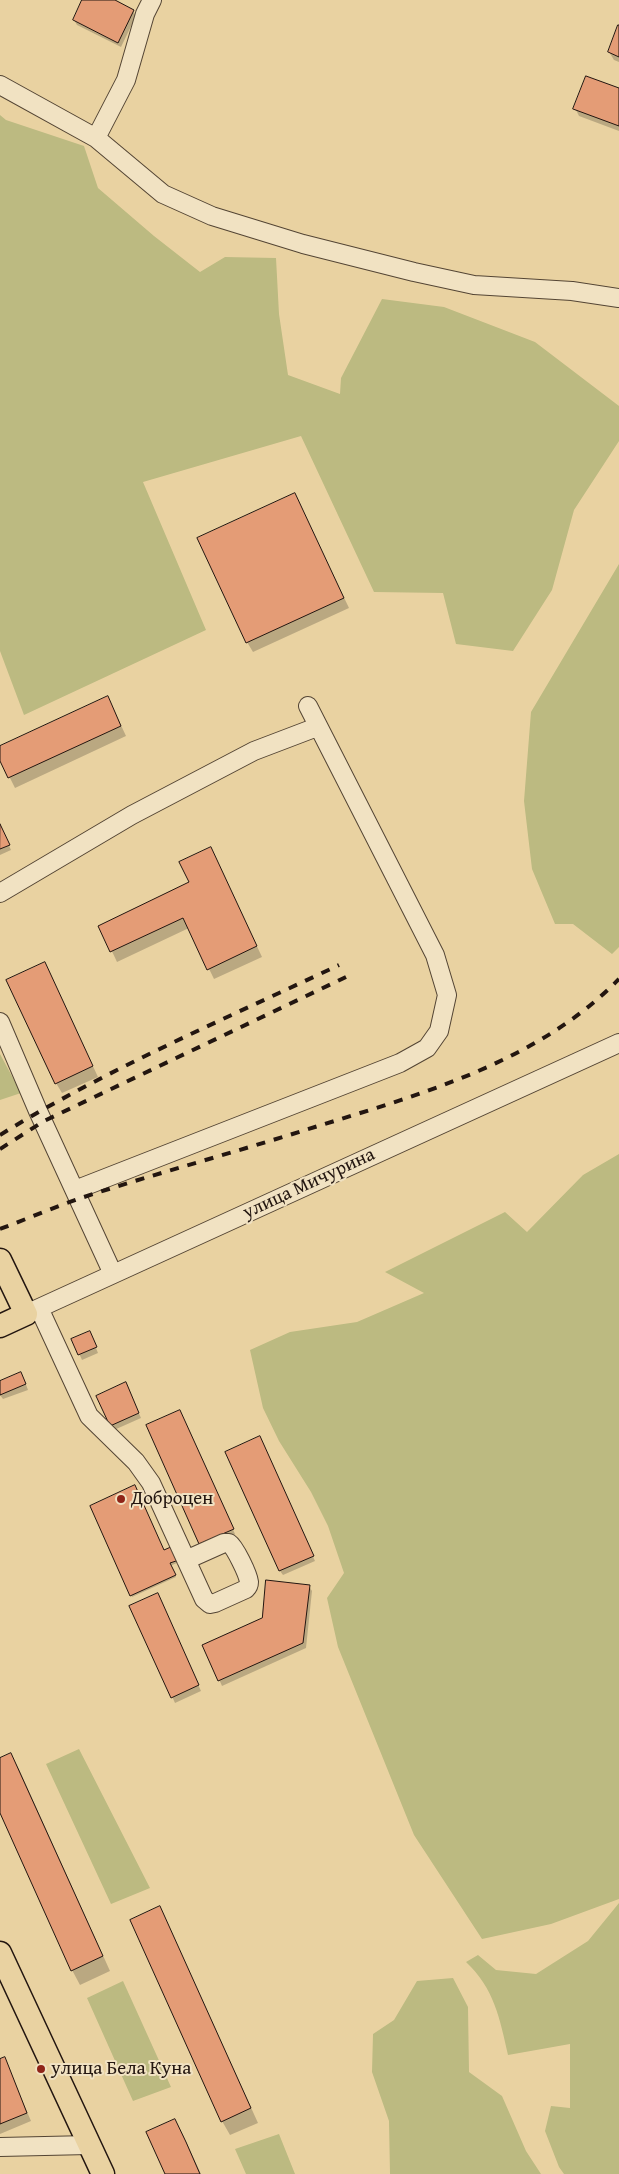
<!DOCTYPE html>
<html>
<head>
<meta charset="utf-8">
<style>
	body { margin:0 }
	canvas { display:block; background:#e9d2a1 }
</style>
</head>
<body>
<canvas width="619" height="2174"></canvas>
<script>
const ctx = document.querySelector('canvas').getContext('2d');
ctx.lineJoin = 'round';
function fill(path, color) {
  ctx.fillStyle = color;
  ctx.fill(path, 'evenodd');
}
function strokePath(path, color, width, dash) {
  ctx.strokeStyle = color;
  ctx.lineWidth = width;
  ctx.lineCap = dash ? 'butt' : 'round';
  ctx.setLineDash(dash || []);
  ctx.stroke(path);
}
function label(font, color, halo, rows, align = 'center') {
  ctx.font = font + ' "Gentium Book Plus",serif';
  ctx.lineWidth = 4;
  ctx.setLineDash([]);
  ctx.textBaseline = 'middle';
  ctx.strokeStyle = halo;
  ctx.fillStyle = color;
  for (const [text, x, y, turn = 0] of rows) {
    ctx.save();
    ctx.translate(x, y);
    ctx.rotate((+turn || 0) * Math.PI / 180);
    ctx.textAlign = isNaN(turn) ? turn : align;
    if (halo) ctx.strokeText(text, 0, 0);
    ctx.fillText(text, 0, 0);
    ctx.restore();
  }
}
fill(new Path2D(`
	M0,115l6,5 78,26 14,42 56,48 46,36 25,-15 51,1 3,56 9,61 52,19 1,-16 41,-79 62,8 91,35 84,64v35l-45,69 -22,80 -39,61 -57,-7 -13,-51 -69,-1 -73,-156 -158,46 63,148 -182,85 -24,-64z
	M619,564v383l-7,7 -39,-30h-18l-23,-55 -8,-68 7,-89z
	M0,1054l21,39 -21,7z
	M619,1154v745l-68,25 -69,15 -68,-104 -76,-188 -11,-49 17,-25 -16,-47 -17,-34 -32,-51 -16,-33 -13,-58 40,-18 67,-10 67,-29 -39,-21 120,-60 22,20 56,-57z
	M79,1749l71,139 -39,16 -65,-140z
	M619,1903v271h-55l-5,-7 -14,-36 6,-25 19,2v-64l-62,11c-8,-36 -14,-67 -42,-93l12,-7 18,15 40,4 52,-33z
	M453,1978l15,29 1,65 33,24 24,55 15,23h-151l-1,-53 -17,-49 1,-38 21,-14 23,-39z
	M123,1981l48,106 -38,14 -46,-103z
	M279,2134l16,40h-49l-11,-25z`), '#bcba81');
fill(new Path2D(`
	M84,0h29l20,11 3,5 -15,31 -44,-22 -3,-5z
	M619,27v35l-5,-2 -5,-8z
	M619,89v42l-40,-15 -4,-8z
	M295,495l54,113 -96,44 -6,-10z
	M113,708l13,28 -111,52 -15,-30v-11z
	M0,826l11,24 -11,5z
	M216,859l46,98 -48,22 -25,-51 -72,34 -17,-36 91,-43z
	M50,974l48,103 -36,16 -6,-10z
	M92,1338l6,15 -16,7 -9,-20z
	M24,1379l4,11 -25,9 -3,-4v-13z
	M128,1389l13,29 -27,12 -3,-4z
	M182,1416l53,118 -32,15 -56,-123z
	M262,1443l53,118 -32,14 -3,-4z
	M91,1507l88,55 -9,4 6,11 -44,20z
	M309,1586l3,5 -6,57 -84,38 -18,-41 59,-26z
	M160,1600l41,91 -26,12 -44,-96z
	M11,1755l8,14 91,202 -30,14 -8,-15 -72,-160v-51z
	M159,1908l8,14 91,201 -28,12 -8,-14z
	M0,2061l8,6 23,54 -31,13z
	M175,2120l8,15 18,39h-35z`), '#0003');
const building = new Path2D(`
	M82,0h33l19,10 -16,33 -45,-23z
	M618,25h1v32l-11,-5z
	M586,76l33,12v38l-46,-17z
	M295,493l49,105 -98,45 -49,-105z
	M108,696l13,30 -113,52 -8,-17v-15z
	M0,824l10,21 -10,4z
	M211,847l46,99 -50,24 -24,-52 -73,34 -12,-26 91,-44 -10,-20z
	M45,962l48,104 -38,18 -49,-104z
	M90,1331l7,16 -19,8 -7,-16z
	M21,1372l5,12 -26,11v-14z
	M126,1382l13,31 -29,13 -14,-30z
	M180,1410l54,119 -35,15 -53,-119z
	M260,1436l54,120 -35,15 -54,-119z
	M135,1485l29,65 9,-4 6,14 -9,3 6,12 -46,21 -40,-90z
	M266,1580l44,5 -7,58 -85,38 -16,-36 60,-27z
	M158,1593l41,92 -28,13 -42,-92z
	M11,1753l92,203 -32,15 -71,-158v-55z
	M160,1906l91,202 -30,14 -91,-202z
	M5,2057l22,56 -27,11v-65z
	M175,2119l11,23 14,32h-35l-19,-42z`);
fill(building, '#e49c76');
strokePath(building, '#231610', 1);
const minor = new Path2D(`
	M0,85l96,53 67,56 49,22 91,28 111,28 60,13 98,6 47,7
	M96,138l30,-58 19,-66 7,-14
	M0,893l132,-78 122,-64 63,-24
	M0,1022l38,89 75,163
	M75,1190l325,-127 27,-15 12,-17 8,-36 -12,-40 -127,-249
	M39,1308l50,108 47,46 15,21 53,116 6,5 5,-1 31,-14c2,-2 3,-3 3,-7 -1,-8 -14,-35 -20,-39h-5l-38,17
	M26,1314l593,-271
	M0,2147l89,-2`);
const major = new Path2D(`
	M0,1260l26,54 -26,12
	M0,1953l103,221`);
strokePath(minor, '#544534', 20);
strokePath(major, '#231610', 25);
strokePath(minor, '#f1e2c2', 18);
strokePath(major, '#e9d2a1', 22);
strokePath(new Path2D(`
	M0,1135c107,-66 225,-116 339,-170
	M0,1149l44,-28 302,-144
	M0,1229c27,-10 54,-22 81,-31 73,-24 148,-44 221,-67 112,-35 233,-66 317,-152`), '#231610', 4, [9, 9]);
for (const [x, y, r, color] of [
	[121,1499,5,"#8f2418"],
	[41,2069,5,"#8f2418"]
]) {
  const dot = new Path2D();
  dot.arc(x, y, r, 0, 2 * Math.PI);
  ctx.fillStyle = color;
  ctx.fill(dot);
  strokePath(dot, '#f1e2c2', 2);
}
label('19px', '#231610', '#f1e2c2', [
	["улица Мичурина",309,1184,-25]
]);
label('19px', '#231610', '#f1e2c2', [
	["Доброцен",131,1499],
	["улица Бела Куна",51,2069]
], 'left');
</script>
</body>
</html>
